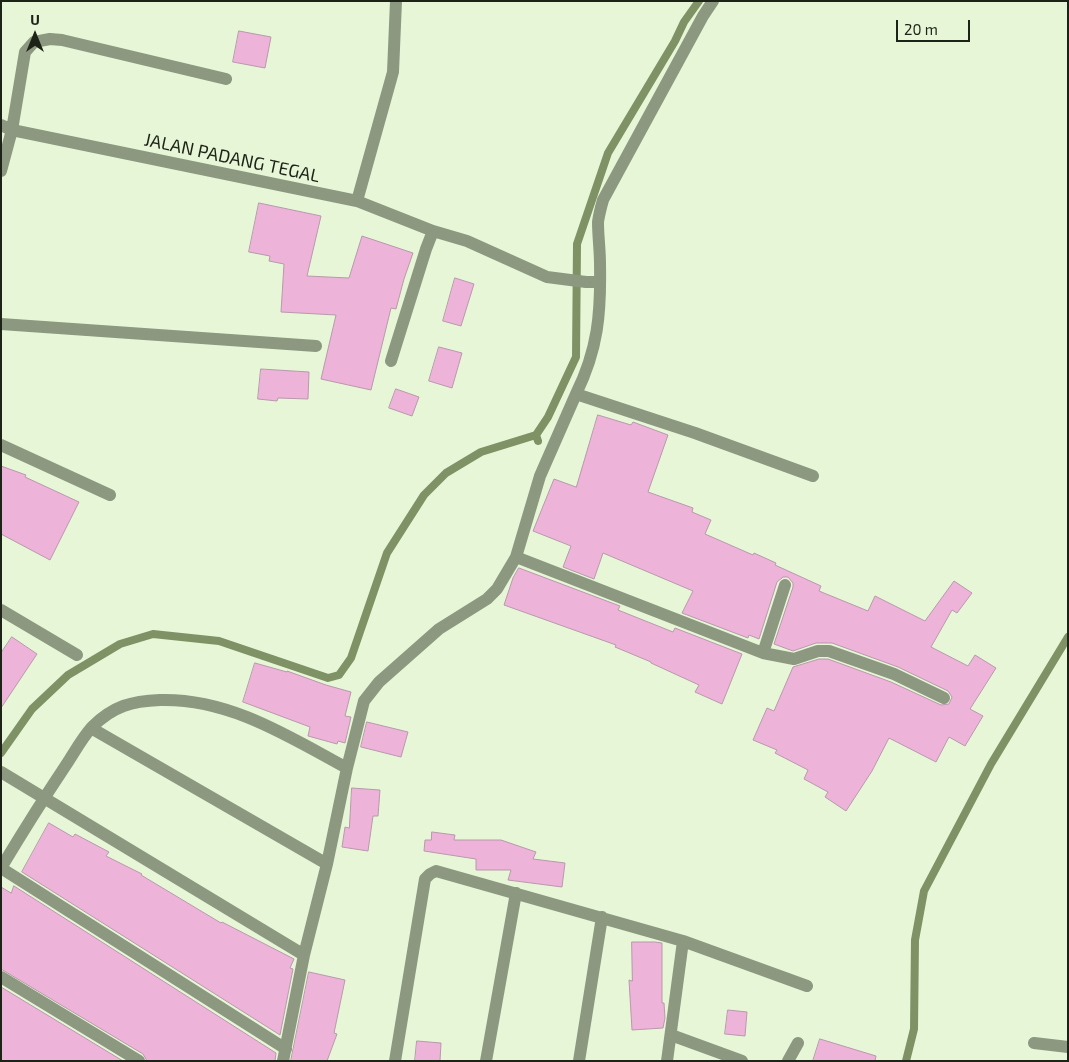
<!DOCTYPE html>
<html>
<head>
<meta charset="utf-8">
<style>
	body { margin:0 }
	#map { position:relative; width:1069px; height:1062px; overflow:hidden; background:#e7f6d7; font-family:"Exo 2",sans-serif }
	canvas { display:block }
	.frame { position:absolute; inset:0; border:2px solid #1e2318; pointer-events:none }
	.north { position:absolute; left:10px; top:10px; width:50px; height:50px; -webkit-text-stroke:4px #e7f6d7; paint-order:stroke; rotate:0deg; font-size:14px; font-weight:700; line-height:20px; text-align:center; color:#1e2318 }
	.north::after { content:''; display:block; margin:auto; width:18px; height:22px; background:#1e2318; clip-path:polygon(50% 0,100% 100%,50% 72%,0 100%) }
	.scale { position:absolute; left:896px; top:20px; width:74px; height:22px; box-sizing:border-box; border:2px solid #1e2318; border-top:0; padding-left:6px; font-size:15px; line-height:18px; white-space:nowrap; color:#1e2318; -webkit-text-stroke:4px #e7f6d7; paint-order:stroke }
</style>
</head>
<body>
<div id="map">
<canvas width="1069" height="1062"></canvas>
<div class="frame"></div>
<div class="north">U</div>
<div class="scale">20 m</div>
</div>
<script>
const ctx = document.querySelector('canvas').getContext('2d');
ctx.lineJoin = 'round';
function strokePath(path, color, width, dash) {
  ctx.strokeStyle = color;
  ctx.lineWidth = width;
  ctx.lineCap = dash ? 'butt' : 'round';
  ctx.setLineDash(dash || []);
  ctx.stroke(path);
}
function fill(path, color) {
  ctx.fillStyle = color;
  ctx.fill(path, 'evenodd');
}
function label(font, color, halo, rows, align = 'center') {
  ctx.font = font + ' "Exo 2",sans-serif';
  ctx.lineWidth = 4;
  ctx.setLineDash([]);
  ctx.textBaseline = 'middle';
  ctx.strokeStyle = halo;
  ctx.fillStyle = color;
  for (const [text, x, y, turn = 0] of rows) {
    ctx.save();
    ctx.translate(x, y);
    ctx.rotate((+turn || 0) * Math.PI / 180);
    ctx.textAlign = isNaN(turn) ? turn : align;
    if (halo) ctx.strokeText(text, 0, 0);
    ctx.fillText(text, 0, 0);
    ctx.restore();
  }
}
strokePath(new Path2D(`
	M538,441l-2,-6 12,-18 28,-60 1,-113 31,-91 67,-112 9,-19 15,-21
	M1,753l31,-44 36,-34 52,-31 33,-10 66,7 109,37 11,-3 12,-17 36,-105 37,-58 22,-22 35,-21 55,-17
	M906,1061l8,-32 1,-89 9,-49 67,-127 77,-127`), '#7e9266', 8);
const building = new Path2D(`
	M239,31l32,6 -6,31 -32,-6z
	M259,203l62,13 -14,60 42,2 13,-42 51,17 -9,26 -8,30 -5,-1 -20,82 -50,-11 15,-64 -55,-3 3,-48 -15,-3 1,-5 -21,-4z
	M455,278l19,6 -13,42 -18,-5z
	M439,347l23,6 -10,35 -23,-7z
	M261,369l48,3 -1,27 -30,-1 -1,3 -19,-2z
	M396,389l23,8 -7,19 -23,-8z
	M598,415l33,10 2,-3 35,13 -20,57 45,16 -1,4 19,8 -6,14 48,21 1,-2 22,10 -1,2 46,21 -2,5 49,20 7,-15 50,25 29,-40 18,12 -15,20 -5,-3 -21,37 37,19 7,-11 21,13 -26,41 13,7 -18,30 -16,-9 -13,25 -47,-24 -17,33 -26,40 -21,-14 3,-5 -24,-13 4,-9 -33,-17 2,-3 -24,-10 14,-32 7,3 19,-44 26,-8h9l63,23 50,23 8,-1 3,-7 -4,-6 -50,-24 -66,-24h-16l-23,8 -19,-7 19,-57v-4l-5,-6h-5l-6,5 -18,57 -10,-4 -1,3 -66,-25 11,-22 -90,-38 -9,26 -31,-12 8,-21 -38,-15 21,-52 22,8z
	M1,466l25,9 -1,2 54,25 -29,58 -49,-26z
	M519,568l101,38 -2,4 55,22 2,-4 67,26 -20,50 -27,-12 4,-7 -48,-22v-1l-36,-15 1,-2 -112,-40 9,-27z
	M12,637l25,17 -36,54v-55z
	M255,663l32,9v-1l39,14 25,7 -6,24 6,1 -6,26 -7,-2 -1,3 -29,-8 2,-9 -67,-25z
	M367,722l41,10 -7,25 -40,-10z
	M352,788l28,2 -2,26h-5l-5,35 -26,-4 3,-20 4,1z
	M49,823l24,14 2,-3 34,18 -3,4 36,18 -1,1 80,48 1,-1 72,37 -4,9 3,1 -13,66 -258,-163z
	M432,832l23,3 -1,5h47l35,12 -3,7 32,4 -3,24 -54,-7 3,-10h-35v-11l-52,-8 1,-11h6z
	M14,886l262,167 -1,8h-128l-4,-7 -142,-85v-82l10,6z
	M632,942h23l7,1v60h2l1,15 -2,10 -31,2 -3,-50 3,1z
	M309,972l36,8 -11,53 3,1 -10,27h-36z
	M1,987l122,74h-122z
	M728,1010l19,2 -2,24 -20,-2z
	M820,1039l56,17 -1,5h-62z
	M417,1041l24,2 -1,18h-25z`);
fill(building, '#edb3d8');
strokePath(building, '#b799ac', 1);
strokePath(new Path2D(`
	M1,125l11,5 345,71 76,30 -7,18 -35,112
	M1,171l11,-41 13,-78 9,-10 16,-3 12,1 164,39
	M357,201l36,-129 3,-71
	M433,231l34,10 80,36 39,5h14
	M1,324l315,22
	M576,394c22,-45 25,-80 24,-130 0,-14 -2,-28 -2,-42 1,-7 3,-15 5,-22l100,-184 10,-15
	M1,445l109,50
	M516,557l247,96 31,6 24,-8h11l65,23 50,24
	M1,610l76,45
	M763,653l22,-68
	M91,728l236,136
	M1,772l303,183
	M1,868c21,-35 43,-70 65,-103 8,-12 16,-27 26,-38 21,-21 40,-26 68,-27 69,-2 128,36 187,68
	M1,868l285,181
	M1,977l138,84
	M671,1035l71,26
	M1034,1043l34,4
	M283,1061l21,-106 23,-91 20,-96 17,-67 15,-19 60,-53 48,-30 10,-10 19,-32 24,-81 36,-82 119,39 118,43
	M395,1061l30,-182 5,-5 6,-3 247,70 124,45
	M486,1061l30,-168
	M579,1061l23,-144
	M667,1061l16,-120
	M788,1061l10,-18`), '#8c987f', 12);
label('18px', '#1e2318', '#e7f6d7', [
	["JALAN PADANG TEGAL",232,158,12]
]);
</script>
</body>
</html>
